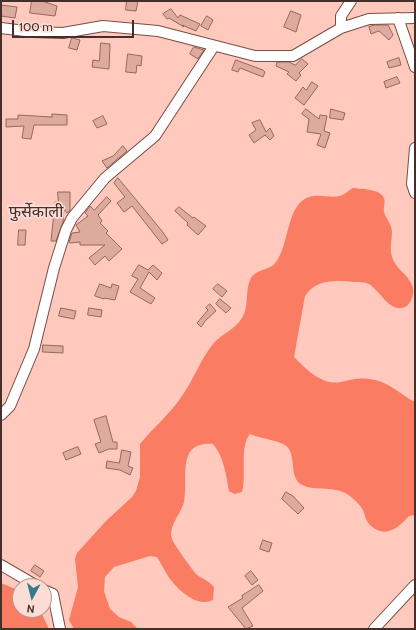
<!DOCTYPE html>
<html>
<head>
<meta charset="utf-8">
<style>
	body { margin:0 }
	#map { position:relative; width:416px; height:630px; overflow:hidden; background:#ffc9be; font-family:Cabin,sans-serif }
	canvas { display:block }
	.frame { position:absolute; inset:0; border:2px solid #442f2a; pointer-events:none }
	.north { position:absolute; left:12px; top:578px; width:40px; height:40px; box-sizing:border-box; background:#fddcd5; border:1px solid #b39791; border-radius:50%; rotate:187deg; font-size:11px; font-weight:700; line-height:16px; text-align:center; color:#442f2a }
	.north::after { content:''; display:block; margin:auto; width:14px; height:18px; background:#367b89; clip-path:polygon(50% 0,100% 100%,50% 72%,0 100%) }
	.scale { position:absolute; left:12px; top:20px; width:122px; height:18px; box-sizing:border-box; border:2px solid #442f2a; border-top:0; padding-left:5px; font-size:12px; line-height:14px; white-space:nowrap; color:#442f2a; -webkit-text-stroke:3px #fddcd5; paint-order:stroke }
</style>
</head>
<body>
<div id="map">
<canvas width="416" height="630"></canvas>
<div class="frame"></div>
<div class="north">N</div>
<div class="scale">100 m</div>
</div>
<script>
const ctx = document.querySelector('canvas').getContext('2d');
ctx.lineJoin = 'round';
function fill(path, color) {
  ctx.fillStyle = color;
  ctx.fill(path, 'evenodd');
}
function strokePath(path, color, width, dash) {
  ctx.strokeStyle = color;
  ctx.lineWidth = width;
  ctx.lineCap = dash ? 'butt' : 'round';
  ctx.setLineDash(dash || []);
  ctx.stroke(path);
}
function label(font, color, halo, rows, align = 'center') {
  ctx.font = font + ' Cabin,"Noto Sans Devanagari",sans-serif';
  ctx.lineWidth = 3.5;
  ctx.setLineDash([]);
  ctx.textBaseline = 'middle';
  ctx.strokeStyle = halo;
  ctx.fillStyle = color;
  for (const [text, x, y, turn = 0] of rows) {
    ctx.save();
    ctx.translate(x, y);
    ctx.rotate((+turn || 0) * Math.PI / 180);
    ctx.textAlign = isNaN(turn) ? turn : align;
    if (halo) ctx.strokeText(text, 0, 0);
    ctx.fillText(text, 0, 0);
    ctx.restore();
  }
}
fill(new Path2D(`
	M353,188c8,1 23,1 29,7 5,5 1,11 2,17 2,7 8,12 8,20 0,7 -2,14 -1,21 4,17 13,17 20,30 5,8 1,23 -9,25 -14,2 -22,-17 -33,-24 -4,-2 -10,-2 -15,-2 -19,-2 -38,-3 -49,14l-11,61c12,12 28,29 47,25 14,-3 19,-5 34,-2 15,3 26,15 40,22v113l-6,1c-10,11 -23,23 -38,10 -5,-4 -6,-11 -8,-16 -4,-7 -13,-15 -20,-18 -13,-6 -35,0 -45,-10 -8,-10 -2,-30 -13,-37 -8,-5 -26,-7 -35,-11 -11,13 -3,42 -8,58l-7,2 -6,-3c-3,-16 -5,-34 -16,-47 -38,-3 -24,35 -29,58 -3,12 -16,24 -12,37 2,6 20,30 24,35 6,5 12,6 18,13l-1,13c-17,8 -36,-11 -45,-24 -4,-6 -7,-13 -11,-19l-7,-1 -36,11 -9,10 -1,14 6,18 9,8 12,5 7,7h-64l-5,-9 9,-33 -3,-28 2,-6 29,-32 26,-24 4,-6 4,-14v-33c14,-17 30,-30 42,-48 12,-17 18,-36 31,-52 8,-10 23,-15 29,-26 7,-11 3,-26 8,-38 4,-11 20,-9 26,-18 12,-16 11,-49 26,-61 12,-10 25,-2 38,-5 4,-1 9,-6 13,-8z
	M1,583l19,8v19h20l9,19h-48z`), '#f97c63');
const building = new Path2D(`
	M32,1h10l15,5 -2,10 -25,-3z
	M127,1h11l-2,10 -10,-1z
	M1,5l16,2 -2,11 -14,-2z
	M171,9l7,9 2,-3 20,9 -4,7 -14,-6 2,2 -15,-9 -2,1 -4,-5z
	M291,11l10,4 -5,17 -12,-5z
	M207,16l6,4 -5,10 -7,-4z
	M375,25h13l5,10 -4,5 -10,-9 -8,3 -2,-7z
	M72,38l8,2 -3,10 -8,-2z
	M101,43l9,1 -1,25 -17,-2 1,-7 6,1z
	M194,47l10,3 -6,9 -8,-5z
	M128,54l14,2 -1,10 -4,-1 -1,8 -10,-1z
	M399,58l2,7 -12,3 -2,-6z
	M302,59l6,5 -9,9 2,2 -5,6 -9,-7 2,-2 -13,-6 1,-4h12l6,3z
	M236,60l27,10 2,2 -2,5 -23,-9 -2,4 -6,-2z
	M397,77l3,6 -14,5 -2,-6z
	M312,82l6,4 -14,19 -9,-7 8,-11 3,3z
	M306,109l13,10 1,-4 7,1 -3,15 6,2 -5,15 -8,-3 4,-11 -14,-2 2,-13 -7,-5z
	M331,109l14,4 -2,7 -13,-2z
	M52,114l15,1v10h-33l-3,14 -9,-1 2,-12 -18,1v-8h12v-4l34,2z
	M103,116l4,8 -10,4 -4,-7z
	M260,120l6,12 4,-4 4,8 -4,4 -5,-5 -11,8 -5,-8 7,-5 -4,-7z
	M123,146l4,5 -20,17 -5,-7 11,-5z
	M118,178l44,53 6,9 -6,4 -30,-38 -8,6 -7,-9 8,-6 -11,-14z
	M58,192h12v19l-3,2 -3,-4 -1,13 -7,19h-5l4,-39h3z
	M107,197l4,4 -13,14 4,6 -2,2 8,8 -2,2 16,16 -13,12 -4,-5 -10,9 -6,-7 16,-13h-25v-3l-10,1 -1,-1 3,-9 8,-1 -4,-7 12,-9 -3,-3 5,-7 4,4z
	M179,207l14,11 1,-1 12,9 -8,9 -11,-10 1,-2 -13,-12z
	M19,230h7l-1,15h-7z
	M139,265l9,5 5,-5 9,8 -5,7 -8,-8 -9,16 15,10 -4,6 -21,-12 8,-13 -6,-3z
	M100,284l11,4 1,-4 7,2 -4,14 -11,-2v1l-9,-3z
	M218,284l9,7 -5,6 -9,-8z
	M220,299l11,9 -5,5 -10,-9z
	M210,304l6,7 -10,9 -5,7 -4,-4 11,-13 -2,-2z
	M61,308l15,3 -2,8 -15,-3z
	M89,308l13,2 -1,7 -13,-2z
	M43,345l20,1v7l-20,-1z
	M106,416l7,26h4v7h-8l-10,4 -4,-9 6,-2 -7,-22z
	M78,447l3,7 -15,6 -3,-7z
	M122,450l9,2 -3,14 5,2 -3,7 -10,-5 -14,-2 1,-7 12,2z
	M286,492l7,4 11,12 -6,6 -16,-15z
	M263,540l9,3 -3,9 -9,-3z
	M35,565l9,6 -4,6 -9,-6z
	M251,571l7,9 -6,5 -7,-9z
	M259,585l4,6 -21,17 11,18 -7,3 -18,-22 15,-9 -1,-2z`);
fill(building, '#ddaa9e');
strokePath(building, '#96675d', 1);
const minor = new Path2D(`
	M398,18l17,49
	M1,28l32,4 30,1 40,-7 55,5 97,25h38l48,-28 28,-9 46,-1
	M341,28v-12l10,-15
	M415,148l-3,36 3,9
	M1,415l9,-9 24,-57 20,-81 12,-38 6,-12 33,-40 50,-42 59,-90
	M1,565l36,21
	M44,590l9,4 7,35
	M374,629l41,-44`);
strokePath(minor, '#7a4d43', 12);
strokePath(minor, '#fff', 10);
label('16px', '#442f2a', '#fddcd5', [
	["फुर्सेकाली",36,212]
]);
</script>
</body>
</html>
